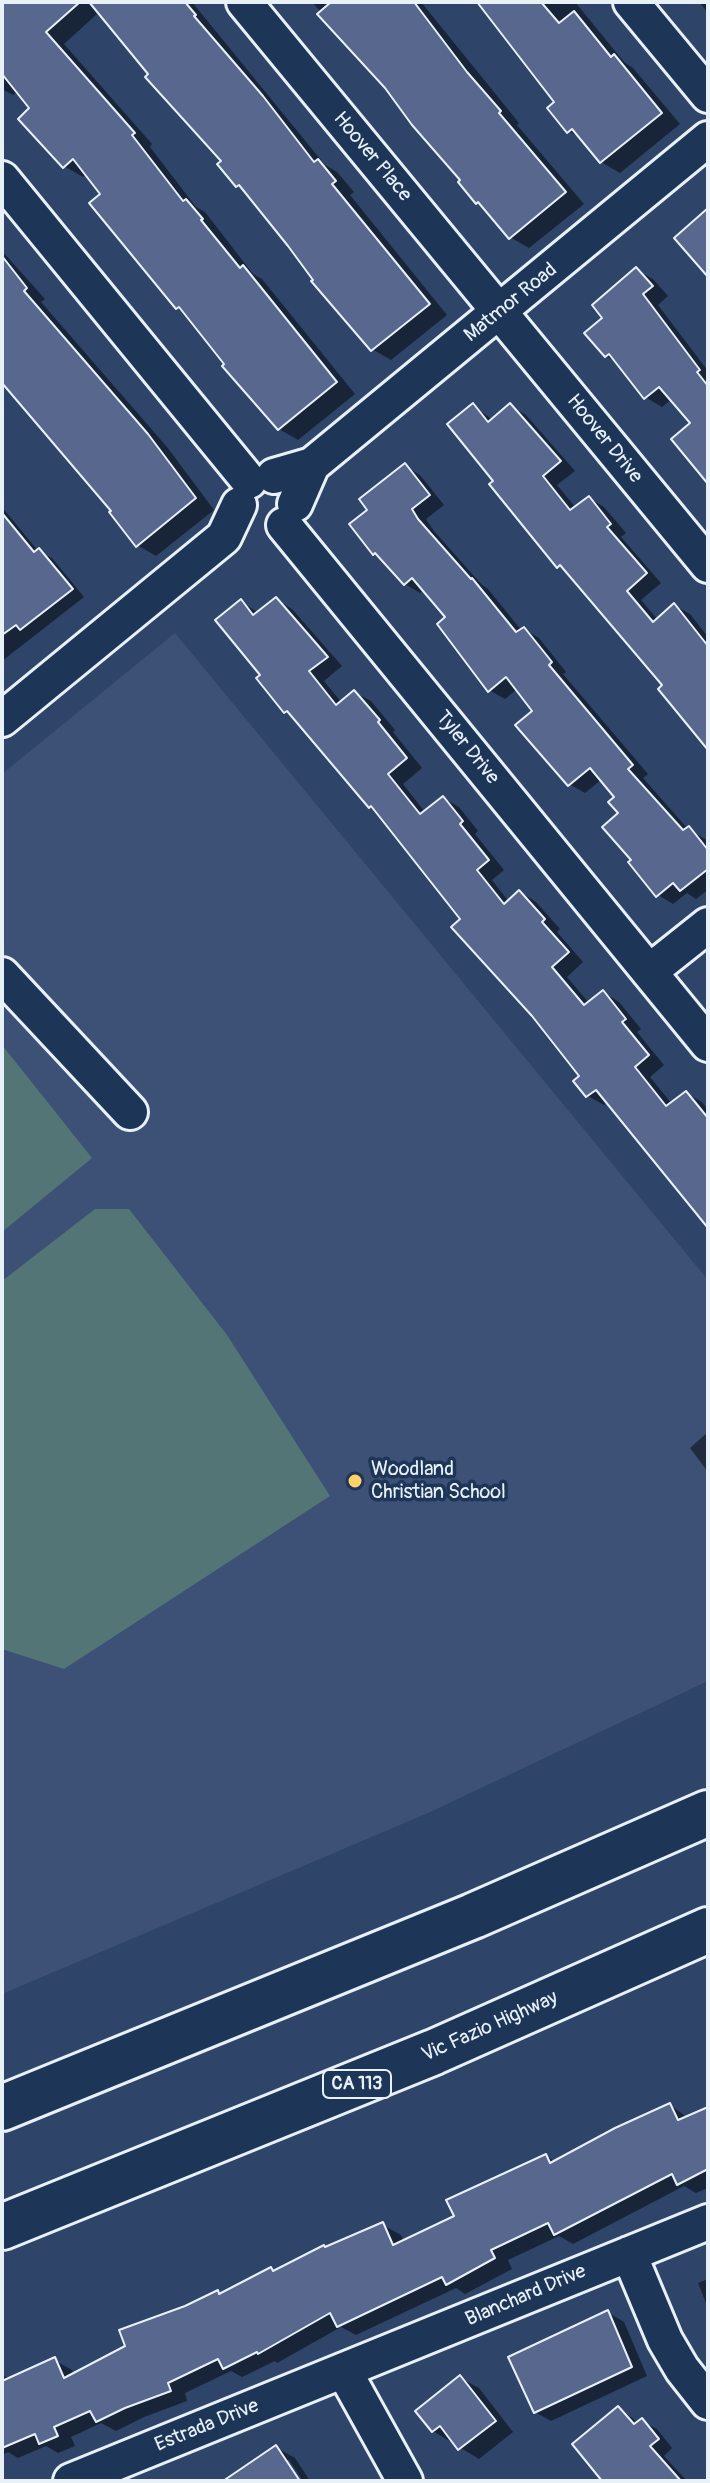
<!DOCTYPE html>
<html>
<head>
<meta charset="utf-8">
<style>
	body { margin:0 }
	#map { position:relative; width:710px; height:2483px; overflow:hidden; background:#2e4468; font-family:Pangolin,sans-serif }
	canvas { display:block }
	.frame { position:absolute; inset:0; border:4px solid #e8f1f8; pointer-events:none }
</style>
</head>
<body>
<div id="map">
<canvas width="710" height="2483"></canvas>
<div class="frame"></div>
</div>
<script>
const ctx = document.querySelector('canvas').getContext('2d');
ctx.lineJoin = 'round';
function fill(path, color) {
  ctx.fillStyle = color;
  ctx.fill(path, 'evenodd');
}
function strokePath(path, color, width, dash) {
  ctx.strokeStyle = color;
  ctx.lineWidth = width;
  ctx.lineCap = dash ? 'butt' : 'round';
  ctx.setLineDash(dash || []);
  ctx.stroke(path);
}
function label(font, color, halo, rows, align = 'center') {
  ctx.font = font + ' Pangolin,sans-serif';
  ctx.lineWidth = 7;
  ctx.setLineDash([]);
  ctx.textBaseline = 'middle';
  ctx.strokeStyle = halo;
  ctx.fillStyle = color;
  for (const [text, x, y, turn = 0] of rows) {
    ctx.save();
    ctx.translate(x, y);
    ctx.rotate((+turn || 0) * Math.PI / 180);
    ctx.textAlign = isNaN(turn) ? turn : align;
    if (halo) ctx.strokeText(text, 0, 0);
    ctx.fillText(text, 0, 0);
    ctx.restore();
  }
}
fill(new Path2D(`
	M175,633l533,647v401l-280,132 -426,181v-1220z`), '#3d5176');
fill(new Path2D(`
	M2,1045l90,113 -90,74z
	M95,1209h34l98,126 103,161 -266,173 -62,-20v-368z`), '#547575');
fill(new Path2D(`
	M2,2h190l133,163 12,7 17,20 -4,3 97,120 -56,45 -19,-11 -127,-159 -7,-4 -14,-25 -112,-135 -15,-12 -33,30 88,100 -2,3 46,60 9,5 48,62 9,5 93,115 -57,46 -19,-11 -93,-116 -8,-5 -91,-134 -4,3 -19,-11 -32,-57 -14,-18 -5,4 -11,-6z
	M312,2h109l98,121 -2,2 67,79 -55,44 -19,-11 -24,-29 -9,-5 -15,-22 -76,-94z
	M481,2h94l49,60 9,6 47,56 -60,49 -19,-11 -18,-22 -14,-9 -12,-28z
	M699,2h9v11z
	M2,251l43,48 -4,3 126,145 47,63 -58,46 -19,-11 -23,-34 -112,-129z
	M636,270l17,9 15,17 -10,9 50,66v109l-15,-56 -21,-25 -10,8 -17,-10 -27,-34 -12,-7 -1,-38z
	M473,406l20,14 17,-14 16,9 49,56 -18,14 19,23 13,-10 15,9 22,26 -5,4 40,46 -20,17 17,20 17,-14 15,8 18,23v110l-43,-62 -95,-112 -12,-7 -62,-85z
	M405,466l15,9 24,30 -18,14 8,12 48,54 6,4 34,42 2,-2 15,9 27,34 -3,2 85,100 -5,4 45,51 20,12v49l-12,9 -9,-6 -14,11 -15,-9 -24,-35 -17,-62 -15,-19 -17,14 -16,-9 -34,-73 -18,-22 -12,10 -16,-9 -41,-73 -24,-28 -4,4 -15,-9 -30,-31 -5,-43z
	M2,507l36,44 14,7 32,39 -82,64z
	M276,599l16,10 50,57 -18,15 18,22 12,-11 17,9 24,29 -2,2 29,36 -19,16 22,28 18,-14 16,9 19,24 -3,3 29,36 -12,10 17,22 11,-10 16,10 24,27 -3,3 26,30 -16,15 22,26 14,-11 16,10 22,27 -4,3 27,33 -14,12 22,27 14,-11 16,9 6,8v114l-100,-122 -4,3 -16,-9 -6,-20 -119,-157 -85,-108 -8,-4 -111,-129 3,-2 -21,-74 18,11z
	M708,1432v40l-18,-24z
	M670,2105l18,13 20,-9v79l-12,5 -12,-7 -111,58 -14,-8 -51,24 4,9 -47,25 -9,-6 -100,47 -15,-8 -64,36 -2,-2 -33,16 -11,-6 -46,22 2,8 -43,16 -28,14 -15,-8 -30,14 4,9 -17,7 -12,-7 -28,12 -10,-6 -6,3v-80l8,4 44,-19 18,10 2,5 53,-28 59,-39 32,-15 4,2 49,-26 5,3 107,-47 18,10 3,7 52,-25 90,-61 10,6z
	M708,2279v29l-10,-25z
	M607,2312l17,10 23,54 -96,45 -16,-9z
	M460,2378l19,10 34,44 -34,27 -46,-28z
	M618,2408l21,15 3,-2 15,8 15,19 -8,8 23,25h-80z
	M277,2448l18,10 15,23h-7l-14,-21h-5l14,21h-50z`), '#0007');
const building = new Path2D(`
	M2,2h78l-34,30 89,101 -3,2 51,66 3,-2 17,20 -2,1 39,48 3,-3 94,117 -59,48 -56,-64 2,-2 -45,-57 -3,2 -87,-106 11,-9 -27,-35 -10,9 -45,-49 11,-11 -27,-34z
	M89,2h96l11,13 -2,1 69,80 51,66 4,-3 18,22 -4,3 98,120 -59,47 -60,-70 2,-1 -25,-34 -49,-61 -3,2 -19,-23 4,-3 -76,-84 3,-3z
	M331,2h83l53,70 34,39 -2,2 67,79 -57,47 -31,-37 -2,2 -18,-22 2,-2 -48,-55 -27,-37 -68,-74z
	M477,2h64l18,21 15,-12 37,46 3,-3 48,59 -62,50 -28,-34 -5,4 -20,-25 7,-6z
	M708,208v69l-34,-39z
	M2,256l25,32 -3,3 124,143 48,64 -60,49 -27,-35 2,-1 -109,-128z
	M636,267l17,19 -10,8 57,76 -3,2 11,14v98l-37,-45 19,-16 -31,-36 -15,12 -35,-45 -4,3 -21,-24 18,-15 -10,-13z
	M473,403l15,19 22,-19 51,58 -18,15 27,34 19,-14 22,28 -4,3 40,46 -20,18 26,31 21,-19 34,43v104l-50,-61 4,-4 -102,-120 -3,3 -68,-84 4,-3 -46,-57z
	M405,463l25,32 -18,14 6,10 53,60 1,-1 44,54 8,-5 28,35 -3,3 84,100 -5,4 55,61 6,-4 19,24v19l-28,22 -7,-8 -17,14 -28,-35 3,-2 -29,-33 16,-14 -10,-11 6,-5 -24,-29 -22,18 -53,-61 17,-14 -26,-34 -18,15 -51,-68 8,-7 -33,-39 -8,7 -29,-32 -2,2 -24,-31 18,-14 -8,-11z
	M2,513l32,39 5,-4 34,41 -53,41 -4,-5 -14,10z
	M276,597l52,60 -19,14 27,34 18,-15 26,30 -2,2 29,36 -19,16 32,40 23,-18 20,25 -3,3 29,36 -12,10 27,34 15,-14 26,29 -3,3 27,30 -17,15 32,38 19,-15 23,29 -4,3 27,33 -14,12 31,39 20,-15 22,27v110l-112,-138 -10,7 -13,-16 6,-5 -47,-60 -81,-89 9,-8 -89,-113 -2,2 -82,-97 -3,2 -28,-35 4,-3 -45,-55 26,-21 12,16z
	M670,2103l8,17 30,-13v62l-31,16 -5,-11 -118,61 -6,-12 -57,27 4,8 -49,27 -4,-8 -105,50 -7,-14 -72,41 -1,-2 -34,17 -5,-10 -50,24 3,8 -46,17 -29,14 -6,-11 -36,16 4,9 -19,8 -4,-10 -33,14v-67l53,-24 9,21 61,-32 -6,-16 66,-24 33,-16 1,4 52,-27 2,4 51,-26 1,2 58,-25 10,23 61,-29 -8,-16 100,-46 4,9 65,-35z
	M608,2310l24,57 -98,46 -26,-56z
	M460,2375l36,46 -38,29 -18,-24 -8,6 -17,-21z
	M618,2406l16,18 8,-6 17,21 -9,7 31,35h-79l-30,-37z
	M276,2445l24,36h-77z`);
fill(building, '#57678e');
strokePath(building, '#e8f1f8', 2);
const minor = new Path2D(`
	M244,2l464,563
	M631,2l77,93
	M2,179l247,302
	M274,476l38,-11 396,-326
	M295,504l17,-39
	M284,525l424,519
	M2,719l222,-182 15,-32
	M649,972l59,-47
	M2,975l128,137
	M629,2254l36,86 17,29 26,33
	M344,2371l61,110
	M71,2481l637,-259`);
const highway = new Path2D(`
	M2,2108l471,-192 235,-103
	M2,2227l432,-175 274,-122`);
strokePath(minor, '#e8f1f8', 40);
strokePath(highway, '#e8f1f8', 50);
strokePath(minor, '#1d3557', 34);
strokePath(highway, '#1d3557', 44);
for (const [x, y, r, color] of [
	[355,1481,8,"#ffd166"]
]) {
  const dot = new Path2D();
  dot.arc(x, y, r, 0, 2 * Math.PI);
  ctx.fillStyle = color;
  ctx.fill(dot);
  strokePath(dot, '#1d3557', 3);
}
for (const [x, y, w] of [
	[357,2084,68]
]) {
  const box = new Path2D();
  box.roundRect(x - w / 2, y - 14, w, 28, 6);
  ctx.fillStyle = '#1d3557';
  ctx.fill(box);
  strokePath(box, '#e8f1f8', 2);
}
label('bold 18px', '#e8f1f8', null, [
	["CA 113",357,2084]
]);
label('20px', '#e8f1f8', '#1d3557', [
	["Hoover Place",372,157,50],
	["Matmor Road",511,303,-39],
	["Hoover Drive",604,439,51],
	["Tyler Drive",467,748,51],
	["Vic Fazio Highway",490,2027,-24],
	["Blanchard Drive",526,2296,-23],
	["Estrada Drive",207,2426,-22]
]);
label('20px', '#e8f1f8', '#1d3557', [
	["Woodland",371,1470],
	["Christian School",371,1493]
], 'left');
</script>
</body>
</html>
